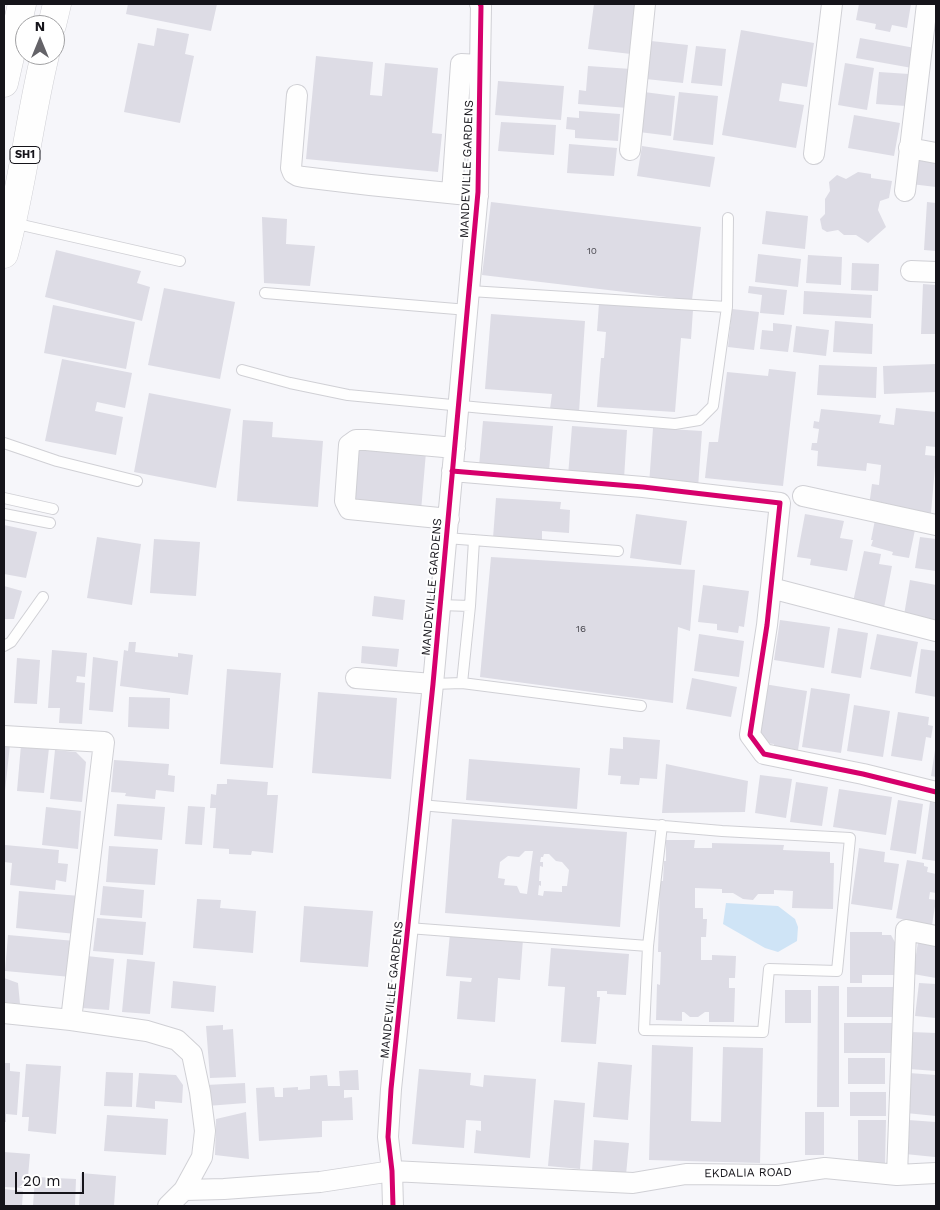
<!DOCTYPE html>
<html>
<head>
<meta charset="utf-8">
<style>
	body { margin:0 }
	#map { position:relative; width:940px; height:1210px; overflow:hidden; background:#f6f6fa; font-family:"Work Sans",sans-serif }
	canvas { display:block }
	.frame { position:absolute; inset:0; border:5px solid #15141a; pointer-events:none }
	.north { position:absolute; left:15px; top:15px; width:50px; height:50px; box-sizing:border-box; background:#fff; border:1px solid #a1a1a3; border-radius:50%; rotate:0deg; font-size:14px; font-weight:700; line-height:20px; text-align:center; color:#15141a }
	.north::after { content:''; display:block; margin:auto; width:18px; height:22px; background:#646368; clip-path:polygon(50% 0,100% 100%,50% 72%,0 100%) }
	.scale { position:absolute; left:15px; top:1172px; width:69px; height:22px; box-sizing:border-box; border:2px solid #15141a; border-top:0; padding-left:6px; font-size:15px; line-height:18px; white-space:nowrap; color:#15141a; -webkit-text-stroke:4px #fff; paint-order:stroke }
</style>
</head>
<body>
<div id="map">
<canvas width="940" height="1210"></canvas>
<div class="frame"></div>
<div class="north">N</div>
<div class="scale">20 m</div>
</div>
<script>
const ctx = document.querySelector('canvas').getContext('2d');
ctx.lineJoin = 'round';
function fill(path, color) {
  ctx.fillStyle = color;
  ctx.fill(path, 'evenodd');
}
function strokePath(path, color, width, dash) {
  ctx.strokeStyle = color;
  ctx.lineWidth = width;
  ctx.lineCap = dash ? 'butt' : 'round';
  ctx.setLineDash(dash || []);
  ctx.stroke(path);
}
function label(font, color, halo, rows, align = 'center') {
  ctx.font = font + ' "Work Sans",sans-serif';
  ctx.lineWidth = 4;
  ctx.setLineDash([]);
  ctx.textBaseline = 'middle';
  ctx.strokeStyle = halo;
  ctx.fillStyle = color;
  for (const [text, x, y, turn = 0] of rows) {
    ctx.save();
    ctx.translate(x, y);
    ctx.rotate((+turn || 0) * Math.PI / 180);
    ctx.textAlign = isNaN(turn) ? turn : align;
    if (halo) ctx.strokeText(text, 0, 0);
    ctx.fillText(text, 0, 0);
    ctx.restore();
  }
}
fill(new Path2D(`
	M726,903l52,3 17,13 3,8 -1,14 -19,11 -13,-4 -42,-24z`), '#cfe4f6');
fill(new Path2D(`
	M128,4h89l-6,27 -85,-17z
	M594,4h42l-5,50 -43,-5z
	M859,4h52l-4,24 -15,-3 -2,7 -15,-3 1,-5 -20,-4z
	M157,28l32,6 -4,20 9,2 -14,67 -56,-11 14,-69 16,3z
	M741,30l73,13 -7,44 -25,-4 -3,18 25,4 -8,43 -74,-13z
	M860,38l55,10 -3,20 -56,-10z
	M651,41l37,4 -5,38 -37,-4z
	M696,46l30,3 -4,37 -31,-3z
	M316,56l57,6 -3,33 12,1 3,-33 53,5 -6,65 10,1 -4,38 -132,-13z
	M845,63l29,5 -7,42 -29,-5z
	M588,66l43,3 -3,39 -50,-4 1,-14 7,1z
	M879,72l30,2 -3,32 -30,-2z
	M498,81l66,5 -3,34 -66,-5z
	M644,92l31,4 -4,40 -32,-4z
	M679,92l39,4 -5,49 -40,-5z
	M579,111l41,3 -2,27 -43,-3v-8l-9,-1 1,-12 12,1z
	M854,115l46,8 -6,33 -46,-8z
	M501,122l55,3 -2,30 -56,-4z
	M569,144l48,4 -3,28 -47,-3z
	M642,146l73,11 -5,30 -73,-11z
	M915,155l21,2v30l-25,-3z
	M858,172l13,2v4l21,3 -3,17 -9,3 -2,9 8,17 -18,16 -12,-8h-12l-6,-5 -11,2 -5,-3 -2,-10 5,-5v-15l5,-8 -1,-9 8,-7 9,4z
	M491,202l210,25 -9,73 -210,-25z
	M927,202l9,1v48l-12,-1z
	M766,211l42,5 -3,33 -43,-5z
	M262,217l25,2 -1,25 29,2 -5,40 -46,-3z
	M56,250l85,21 -4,12 13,4 -8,34 -97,-24z
	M758,254l43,5 -3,28 -43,-5z
	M808,255l34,2 -1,28 -35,-2z
	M852,263l27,1 -1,27 -27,-1z
	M923,284l13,1v49h-15z
	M749,286l38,4 -3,25 -24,-2 2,-18 -14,-2z
	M164,288l71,14 -15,77 -72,-14z
	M804,291l68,4 -1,23 -68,-4z
	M599,303l94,7 -2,29 -10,-1 -6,74 -78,-5 4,-49h3l2,-26 -9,-1z
	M53,305l82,17 -9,47 -82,-16z
	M732,309l27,3 -5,38 -26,-3z
	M491,314l94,7 -6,91 -29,-3 2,-15 -67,-5z
	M835,321l38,3 -1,30 -39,-2z
	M773,323l19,2 -4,27 -28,-3 2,-19 11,1z
	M796,326l33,4 -3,26 -33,-4z
	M62,359l70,14 -7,35 -28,-6 -2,9 28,6 -7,38 -71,-14z
	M936,364v28l-52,2 -1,-28z
	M819,365l58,2 -1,31 -59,-3z
	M769,369l27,3 -13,114 -78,-8 4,-36h9l9,-70 41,4z
	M149,393l82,16 -15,79 -82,-16z
	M896,408l40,4v35l-10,-1 -1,9 11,1 -5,57 -62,-7 3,-22 7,1 2,-20 -14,-2 -1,8 -49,-5 1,-15 -7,-1 1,-7h5l2,-14 -6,-1 1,-7 5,1 2,-13 60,6 -2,8 15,2z
	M243,420l30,2 -1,15 51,4 -5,66 -81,-6z
	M483,421l70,5 -4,45 -70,-5z
	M572,426l55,4 -3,49 -56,-3z
	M653,428l49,3 -4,57 -49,-3z
	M353,446l73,6 -5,59 -72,-7z
	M496,498l65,4 -1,7 10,1 -1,23 -27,-2v11l-49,-4z
	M636,514l51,7 -6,44 -51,-7z
	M805,514l39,7 -4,17 13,2 -6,31 -37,-6 1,-6 -14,-2z
	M875,520l40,10 -6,28 -17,-3 1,-3 -22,-6 2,-6h-2z
	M4,525l33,7 -11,46 -22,-4z
	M97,537l44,7 -9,61 -45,-7z
	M920,537l16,2v32l-21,-3z
	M154,539l46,3 -4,54 -46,-3z
	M864,551l17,3 -2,10 13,2 -8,42 -31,-6z
	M491,557l204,13 -5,61 -12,-4 -5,76 -193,-26z
	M910,580l26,5v35l-32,-5z
	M703,585l46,6 -5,36 -5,-1 -1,7 -21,-3v-6l-19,-2z
	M4,586l18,5 -8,28h-10z
	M374,596l31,4 -2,20 -31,-4z
	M780,620l50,7 -6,41 -50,-8z
	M838,628l30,5 -7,45 -30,-5z
	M699,634l45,7 -5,36 -45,-6z
	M877,634l41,8 -7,35 -41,-8z
	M129,642h7l-1,10 43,5v-4l15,2 -5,40 -68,-9 4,-36 4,1z
	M362,646l37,3 -2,18 -36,-4z
	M921,649l15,2v46l-21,-4z
	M52,650l35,3 -2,24 -8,-1 -1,6 9,1 -3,41 -23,-1 1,-15h-12z
	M93,657l25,4 -5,51 -24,-2z
	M17,658l23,2 -3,44 -23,-1z
	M227,669l54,4 -8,95 -53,-4z
	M692,678l45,9 -6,30 -45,-8z
	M764,684l43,7 -9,59 -11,-2v3l-13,-1v-6l-10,-1 1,-6 -9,-1z
	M811,688l39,6 -9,59 -39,-6z
	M318,692l79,6 -6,81 -79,-6z
	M129,697l41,1 -1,31 -41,-2z
	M854,705l36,6 -7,46 -36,-6z
	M898,712l31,5 -1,8 5,1 -2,12 -5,-1 -4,24 -31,-5z
	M623,737l37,3 -3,39 -17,-1 -1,7 -19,-1 1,-8 -13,-1 2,-27 13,1z
	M4,744l6,1 -5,46h-1z
	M21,745l28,3 -5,45 -27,-2z
	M55,750l21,2 10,10 -4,40 -32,-3z
	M935,750h1v27l-5,-1z
	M469,759l111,9 -3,41 -111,-9z
	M114,760l55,4 -1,11 7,1 -1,16 -18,-2 -1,9 -30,-3 1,-3 -15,-1z
	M666,764l82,17 -3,31 -83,1z
	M760,775l32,4 -6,39 -31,-5z
	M227,779l41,3 -1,13h11l-5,58 -21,-2 -1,4 -22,-1v-5l-16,-1 3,-40h-6l1,-14 5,1 1,-11h10z
	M796,782l32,5 -6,39 -32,-4z
	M839,789l53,8 -6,38 -53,-8z
	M898,800l25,4 -7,50 -26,-4z
	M930,802l6,1v58l-14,-2z
	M117,804l48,3 -3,33 -48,-4z
	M188,806l17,1 -3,38 -17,-1z
	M46,807l35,4 -3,38 -36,-4z
	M452,819l175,13 -7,95 -175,-14zM525,851h8l-6,43 -7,-1 -3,-7 -13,-1 1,-6 -7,-1 2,-16 8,-6 11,1zM544,854h5l7,7 6,1 7,8 -2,16h-5v6l-18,-1 -1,5 -5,-1 1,-10 2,1v-5h-2l1,-15 3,1v-5h-3l1,-5h2z
	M666,840h29l-1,8h18v-5l72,2 -1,5 47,2v11h4l-1,46 -41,-1 1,-17 -19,-1v4h-16l-5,6 -10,-1 -10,-6h-11v-4l-27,-1v20h8v11h4l-1,18h-5v23h11v-5l24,1 -1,22h-6v10h6l-1,34h-25v-10h-4l-7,5h-8l-6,-5h-2v9l-26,-1 1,-36 3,1 1,-33h-3l2,-71h3l1,-20h2z
	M5,845l54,5 -1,13 10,1 -2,18 -10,-2 -1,10 -45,-5 2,-22 -8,-1z
	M109,846l49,3 -3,36 -49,-3z
	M859,848l26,4 -1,10 15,2 -7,46 -41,-6z
	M907,860l17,3v3l4,1 -1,5 9,2v19l-6,-1 -1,7 7,1 -4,25 -36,-7z
	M103,886l41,4 -2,28 -42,-3z
	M19,891l61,5 -4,38 -60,-6z
	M197,899l24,1 -1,8 36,3 -3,42 -60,-5z
	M304,906l69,5 -5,56 -68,-5z
	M97,918l49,4 -3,33 -50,-4z
	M850,932h32v3h9l5,9v31h-34v8h-12z
	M450,933l73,6 -3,41 -22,-2 -3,44 -38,-3 3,-38 11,1 1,-4 -26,-2z
	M8,935l67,6 -4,36 -66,-6z
	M918,942l18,3v33l-23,-4z
	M551,948l78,6 -3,41 -19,-1v-3h-10v6h3l-4,47 -35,-2 4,-55 -17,-1z
	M87,956l27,3 -5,51 -27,-2z
	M127,959l28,3 -5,52 -28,-2z
	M4,978l14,5 2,21 -16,-2z
	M173,981l43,5 -2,26 -43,-4z
	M919,983l17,1v34l-21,-2z
	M818,986h21v121h-22z
	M847,987h47v30h-47z
	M785,990h26v33h-26z
	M844,1023h49l-1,30h-48z
	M223,1025v5l10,-1 3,48 -26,1 -4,-52z
	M911,1032l25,1v38l-27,-2z
	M652,1045l41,2 -2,74 30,1 2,-75 40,1 -3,115 -111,-3z
	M848,1058h37v26h-37z
	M598,1062l34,3 -4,55 -35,-3z
	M4,1063h6v8l10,1 -3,43 -11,-1v8h-2z
	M26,1064l35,2 -5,68 -28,-3 1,-14h-7z
	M419,1069l52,4 -1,12 13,2 1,-12 52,4 -6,79 -56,-5 2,-23 5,1v-10l-15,-1 -2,28 -52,-4z
	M358,1070l1,20h-15v8l8,-1 1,23 -31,1v16l-63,4 -3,-53 18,-1 1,10h8v-9l15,-1v3l12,-1v-13l17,-1 1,11h12l-1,-15z
	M106,1072l27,1 -1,34 -28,-1z
	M139,1073l37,2 7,10 -1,18 -27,-2v8l-19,-2z
	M909,1073l27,2v41l-30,-3z
	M245,1083l1,20 -39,3 -1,-21z
	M850,1092h36v24h-36z
	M554,1100l31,3 -5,66 -32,-3z
	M246,1112l3,47 -34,-4 1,-36z
	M805,1112h19v43h-19z
	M107,1115l61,4 -2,36 -62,-4z
	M858,1120h28l-1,47h-27z
	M908,1120l28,2 -1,35 -30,-3z
	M594,1140l35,3 -3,32 -34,-3z
	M4,1152l26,2 -3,34 -23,-1z
	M81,1173l35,3 -2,30h-35z
	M35,1177l41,2 -1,27h-42z
	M4,1189l19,2 -1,15h-18z`), '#dddce5');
const lane = new Path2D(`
	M13,223l167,38
	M470,291l257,16
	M265,293l203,17
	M242,370l48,13 58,12 135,13 192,16 24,-4 14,-14 14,-99 1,-89
	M4,443l53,18 80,20
	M4,498l49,11
	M4,514l46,9
	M446,538l172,13
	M474,540l-4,66 -8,77 179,23
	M440,605l30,1
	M4,646l7,-4 32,-45
	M433,684l29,-1
	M420,805l302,26 128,7 -13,133 -68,-2 -6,63 -119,-2 4,-84 14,-121
	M408,928l240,18`);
const street = new Path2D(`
	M297,95l-6,73 2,5 5,3 5,1 67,8 108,11
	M909,148l27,5
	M630,150l15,-146
	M814,154l18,-150
	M905,191l22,-187
	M452,193l9,-129 19,1
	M911,271l25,1
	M452,471l191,16 137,16 -13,122 -17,110 14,19 99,20 73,18
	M803,496l133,29
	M449,519l-100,-10 -4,-8 4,-56 7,-5h10l89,8
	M771,588l165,43
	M356,678l77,6
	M4,736l100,6 -33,278
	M4,1013l67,7 76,11 30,9 15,14 8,38 5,39 -3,26 -18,33 -16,16
	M897,1175l9,-245 30,6
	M184,1190l40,-1 96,-7 72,-11 241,12 53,-9 91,1 48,-7 72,7 39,-2
	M393,1206l-1,-35 -4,-34 3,-48 42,-405 45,-492 3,-186 -1,-2`);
const primary = new Path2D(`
	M52,25l5,-21
	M4,83l18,-79
	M4,254c18,-65 25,-133 41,-199`);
strokePath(lane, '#d0d0d5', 12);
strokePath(street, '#d0d0d5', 22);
strokePath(primary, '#d0d0d5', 29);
strokePath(lane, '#fefefe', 10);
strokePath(street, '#fefefe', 20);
strokePath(primary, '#fefefe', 28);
strokePath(new Path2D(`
	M452,471l191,16 137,16 -13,122 -17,110 14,19 99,20 73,18
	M393,1206l-1,-35 -4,-34 3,-48 42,-405 45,-492 3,-186 -1,-2`), '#d6006c', 5);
label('10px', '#4a4950', null, [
	["10",592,251],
	["16",581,629]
]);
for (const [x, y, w] of [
	[25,155,30]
]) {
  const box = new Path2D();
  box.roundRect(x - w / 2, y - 8.5, w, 17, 4);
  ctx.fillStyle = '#fff';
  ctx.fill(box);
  strokePath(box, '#15141a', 1);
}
label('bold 11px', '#15141a', null, [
	["SH1",25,155]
]);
label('12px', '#15141a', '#fff', [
	["MANDEVILLE GARDENS",467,169,-88],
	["MANDEVILLE GARDENS",432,587,-85],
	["MANDEVILLE GARDENS",392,990,-84],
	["EKDALIA ROAD",748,1173,-1]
]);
</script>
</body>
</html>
